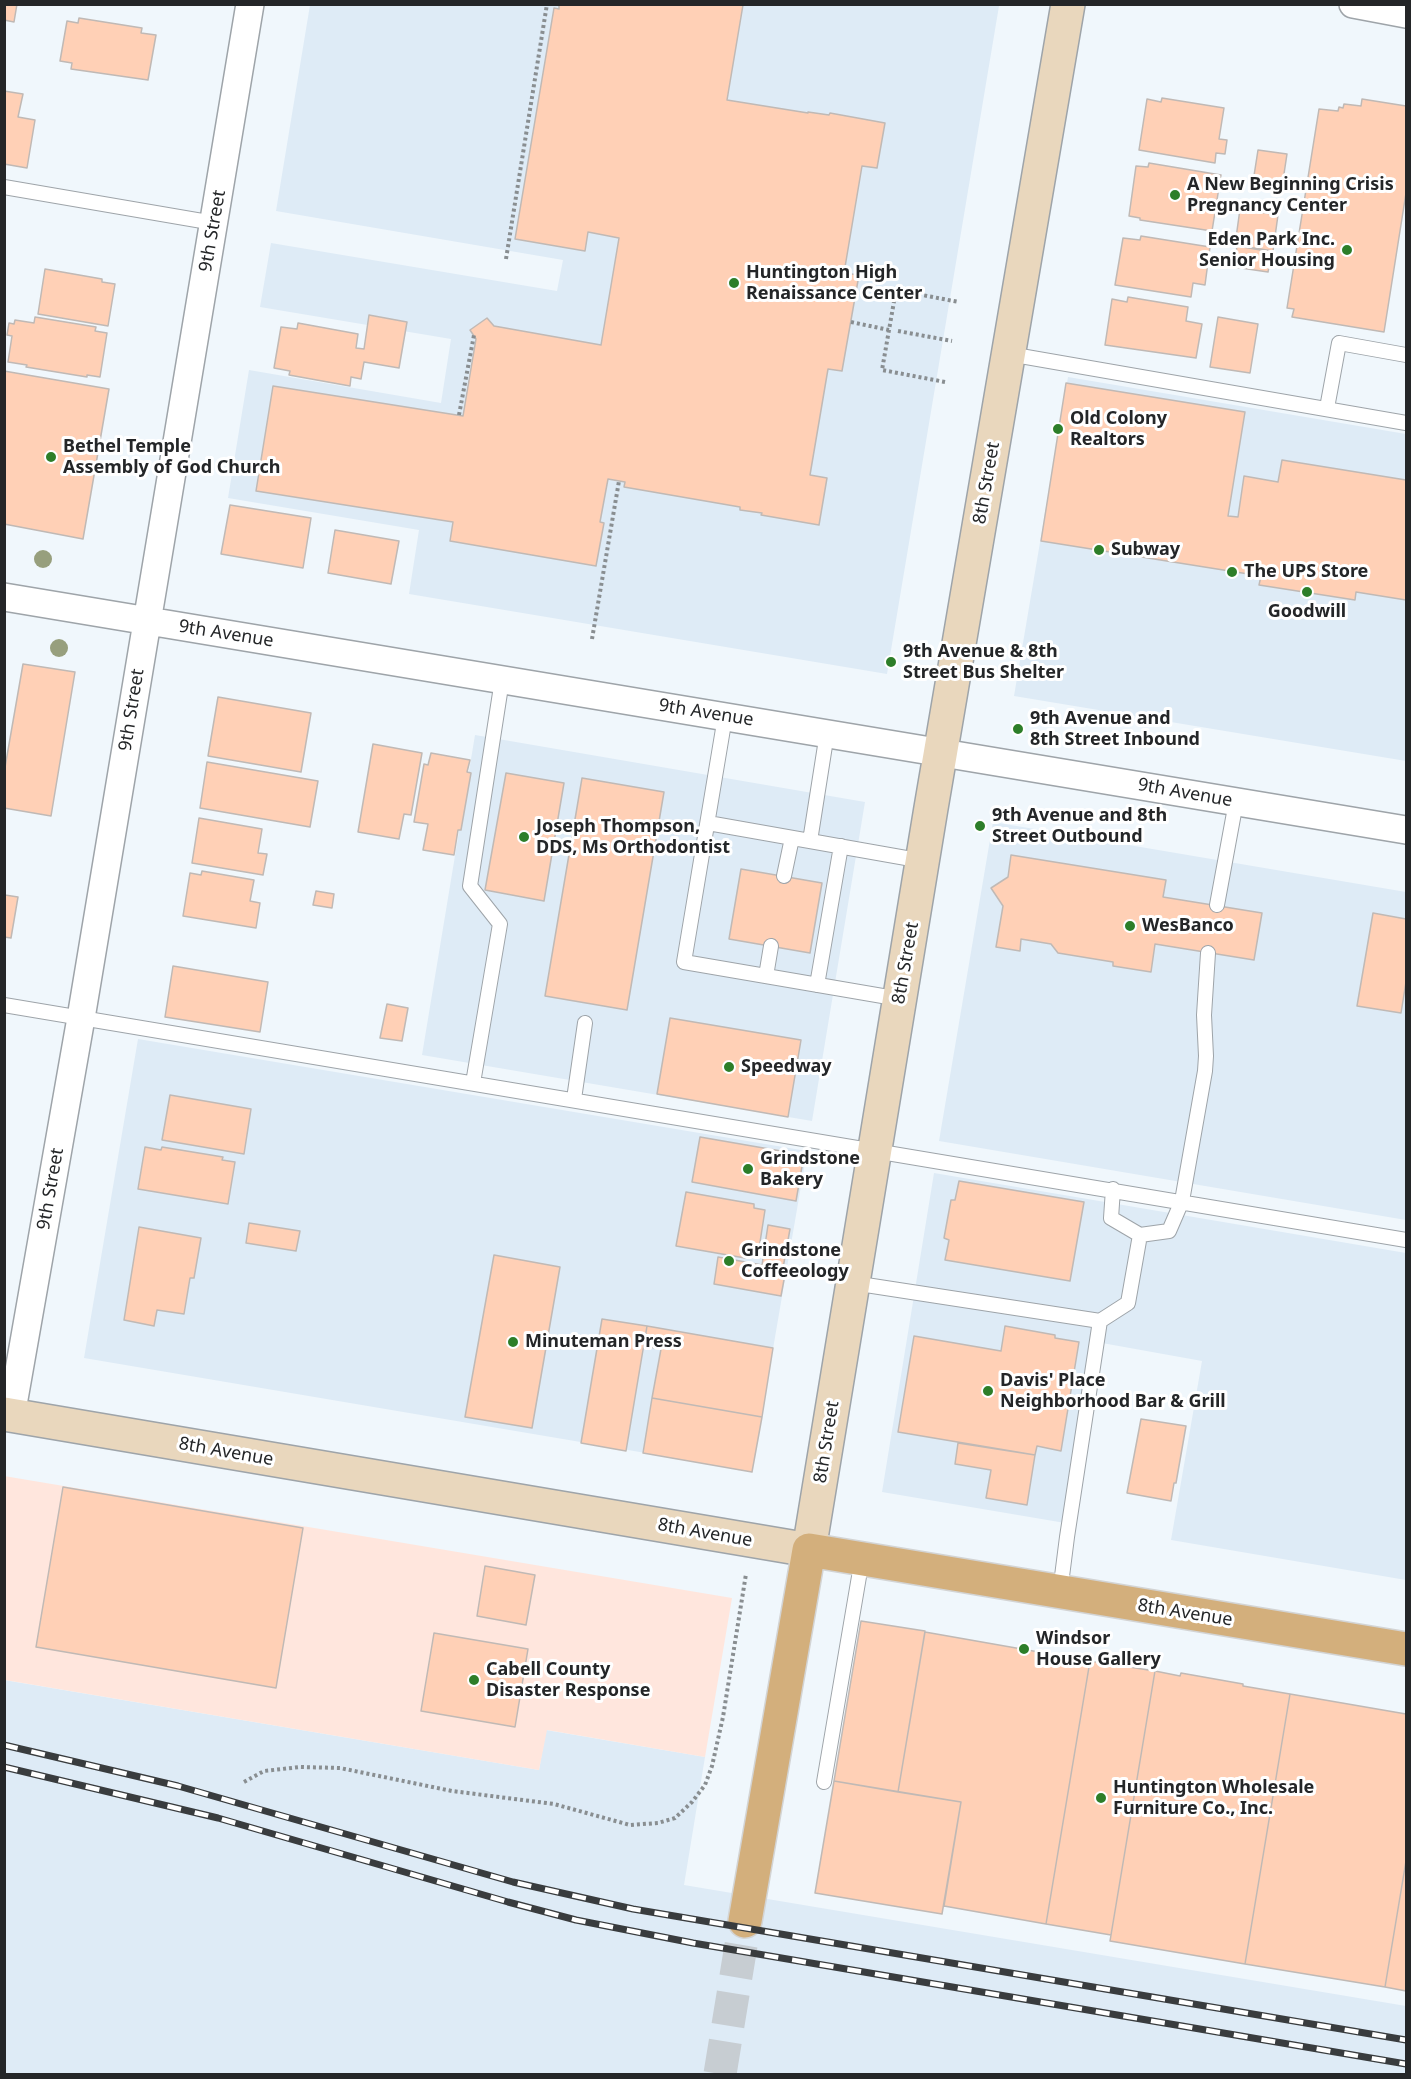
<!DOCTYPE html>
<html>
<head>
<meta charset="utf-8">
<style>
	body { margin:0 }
	#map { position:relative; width:1411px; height:2079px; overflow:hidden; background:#f0f7fc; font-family:"Noto Sans",sans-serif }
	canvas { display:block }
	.frame { position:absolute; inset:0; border:6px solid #242628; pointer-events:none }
</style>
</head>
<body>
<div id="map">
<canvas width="1411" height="2079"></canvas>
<div class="frame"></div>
</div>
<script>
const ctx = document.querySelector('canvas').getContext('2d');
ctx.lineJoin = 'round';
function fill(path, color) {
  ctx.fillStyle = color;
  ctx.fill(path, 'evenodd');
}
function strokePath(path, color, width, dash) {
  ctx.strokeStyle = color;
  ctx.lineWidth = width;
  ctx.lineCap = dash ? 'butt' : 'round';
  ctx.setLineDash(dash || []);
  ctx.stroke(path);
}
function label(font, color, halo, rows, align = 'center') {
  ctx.font = font + ' "Noto Sans",sans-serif';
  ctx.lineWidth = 6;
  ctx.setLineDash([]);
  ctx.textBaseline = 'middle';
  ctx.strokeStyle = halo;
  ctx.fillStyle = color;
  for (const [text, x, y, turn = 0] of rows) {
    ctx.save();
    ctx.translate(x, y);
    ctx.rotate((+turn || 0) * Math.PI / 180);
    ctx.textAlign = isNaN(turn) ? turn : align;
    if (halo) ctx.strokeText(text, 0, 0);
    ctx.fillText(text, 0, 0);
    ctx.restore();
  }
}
fill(new Path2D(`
	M993,4l6,2 -112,668 -478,-80 10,-64 -191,-32 21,-128 192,33 10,-64 -191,-32 11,-64 286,48 6,-31 -287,-49 34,-206z
	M1068,377l338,57v327l-392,-65z
	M475,735l390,67 -53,319 -390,-66z
	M993,822l413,70v328l-467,-79z
	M138,1039l669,112 -55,320 -668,-113z
	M934,1173l472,80v327l-235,-40 31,-179 -100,-18 -31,181 -189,-32z
	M4,1680l535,90 7,-40 159,27 -21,128 722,121v68h-1401z`), '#deebf6');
fill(new Path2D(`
	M4,1476l728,122 -27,159 -158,-27 -8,40 -534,-90z`), '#ffe6dd');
const building = new Path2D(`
	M4,4h13l-3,18 -10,-2z
	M559,4l184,1 -16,95 81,13v-1l21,3 1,-2 55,10 -8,45 -15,-2 -18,107 15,2 -17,96 -14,-2 -18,106 17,3 -8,47 -58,-10 1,-2 -22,-3v-3l-116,-20 1,-5 -17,-3 -8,43 4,1 -8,43 -146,-25 3,-19 -197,-31 17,-105 190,30 13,-77 -6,-9 17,-12 7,8 107,19 18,-107 -31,-6 -3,19 -70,-12 39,-231 5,1z
	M79,18l63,10 -1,5 15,2 -8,45 -77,-11 1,-6 -12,-2 7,-40 11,2z
	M4,91l19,3 -5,23 17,3 -8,48 -23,-4z
	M1162,98l62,10 -5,31 8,1 -2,14 -9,-1 -1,10 -76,-13 8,-51 14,3z
	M1362,99l44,7v87l-22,139 -92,-15 2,-8 -7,-1 32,-199 19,2 1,-4 4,1 1,-4 17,2z
	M1258,150l29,4 -5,33 -29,-5z
	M1149,163l72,12 -9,56 -72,-11v-2l-11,-2 7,-50 12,1z
	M1240,209l38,6 -5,36 -38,-6z
	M1141,236l69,11 -5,38 -12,-2 -2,14 -76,-12 8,-47 17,2z
	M1237,246l35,6 -4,20 -34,-5z
	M45,269l57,10v3l13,2 -7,42 -70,-12z
	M1128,297l60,10 -2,14 16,3 -6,34 -91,-13 7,-46 15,3z
	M369,315l38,7 -8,46 -35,-6 -3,17 -10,-2 -1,9 -61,-11 1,-4 -16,-3 7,-41 16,2 1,-6 60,11 -2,14 8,1z
	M35,317l61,10 -1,4 12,2 -7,44 -13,-2v2l-61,-10 1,-2 -19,-3 4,-26 -5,-1 2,-12 5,1 1,-4 19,3z
	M1218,317l40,7 -8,49 -40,-6z
	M4,371l105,18 -26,150 -79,-15z
	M1066,383l179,29 -17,104 10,1 6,-41 34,6 4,-22 124,20v120l-50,-8 -1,8 -96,-15 2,-9 -220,-35z
	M230,505l81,13 -8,50 -82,-14z
	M335,530l64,11 -8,43 -63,-11z
	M23,664l52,8 -24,144 -47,-8v-35z
	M218,697l93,16 -10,59 -93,-16z
	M373,744l49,9 -11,62 -7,-1 -5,25 -41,-7z
	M431,753l39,7 -3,12 4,1 -10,57h-3l-4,25 -31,-5 5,-26 -14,-2 10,-58 4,1z
	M207,762l111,19 -8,46 -110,-19z
	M506,773l58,10 -20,118 -59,-11z
	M582,778l82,14 -37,218 -82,-14z
	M199,818l63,11 -4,24 9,1 -4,21 -71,-12z
	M1011,855l155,25 -3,17 99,16 -8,47 -99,-16 -4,28 -38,-6v-4l-55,-9 -7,-9 -30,-5 -1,12 -24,-4 7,-41 -12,-18 17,-11z
	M741,869l81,14 -12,70 -81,-14z
	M202,871l52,9 -4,21 10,2 -4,25 -73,-12 7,-43 11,2z
	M4,891l1,4 13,2 -7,41 -7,-1z
	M316,891l18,3 -2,14 -19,-3z
	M1373,913l33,6v63l-5,31 -44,-7z
	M173,966l95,16 -8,50 -95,-15z
	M387,1004l21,4 -6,33 -22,-3z
	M670,1018l131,22 -13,77 -131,-23z
	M170,1095l81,14 -7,45 -82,-14z
	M700,1137l104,18 -8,46 -104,-19z
	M145,1147l16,3 1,-3 61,10 -1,3 13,2 -7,42 -90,-15z
	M959,1181l125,21 -14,79 -125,-21 4,-20 -5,-2 7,-38h4z
	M686,1192l68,12v4l11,2 -7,45 -12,-2 -1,5 -69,-12z
	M249,1223l51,8 -4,20 -50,-8z
	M768,1225l22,4 -7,39 3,1 -5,27 -67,-12 4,-27 44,8z
	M139,1227l62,11 -7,40h-4l-6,36 -27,-4 -3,16 -30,-6z
	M494,1255l66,12 -28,161 -67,-11z
	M602,1319l45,7 -21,125 -45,-8z
	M647,1326l126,22 -11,69 -110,-19 9,-49 -17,-3z
	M1005,1326l50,9v3l24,4 -18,109 -24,-5 -2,9 -137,-23 16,-96 87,15z
	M652,1398l110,19 -10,55 -109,-19z
	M1141,1419l45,7 -10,57h-2l-3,18 -44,-8z
	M958,1443l77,12 -8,50 -41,-7 5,-28 -36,-6z
	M63,1487l240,41 -27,160 -240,-41z
	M485,1566l50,9 -9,50 -49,-9z
	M861,1621l64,10 -27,161 -64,-11z
	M925,1632l165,29 -44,263 -102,-18 17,-104 -63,-10z
	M434,1633l94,16 -13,78 -94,-16z
	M1090,1661l65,10 -44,264 -65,-11z
	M1155,1671l25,5 1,-3 62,11v2l47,8 -45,270 -135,-23z
	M1290,1694l116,20v147l-21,126 -140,-23z
	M834,1781l127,21 -19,112 -127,-21z
	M1406,1861v130l-21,-4z`);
fill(building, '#ffd0b6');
strokePath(building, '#c0b9b5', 1.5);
strokePath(new Path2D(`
	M720,2074l25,-153`), '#c7cdd2', 33, [33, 16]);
const lane = new Path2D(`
	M4,187l210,36
	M1009,354l397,69
	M1327,408l12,-65 67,12
	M725,717l-41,245 216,37
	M708,823l215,38
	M810,841l17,-108
	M784,876l8,-38
	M1217,905l19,-103
	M766,976l5,-30
	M817,985l24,-139
	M4,1005l1402,235
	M473,1083l27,-159 -30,-38 32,-206
	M574,1099l11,-76
	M1113,1189l-2,29 29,17
	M853,1283l247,38 -33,216 -7,55
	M1100,1321l28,-18 12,-68 29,-4 13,-30 23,-130 1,-15 -2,-41 4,-62
	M824,1782l38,-223`);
const street = new Path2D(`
	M1353,4l53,10
	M4,597l1402,233
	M11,1416l70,-398 169,-1014`);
const secondary = new Path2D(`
	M4,1414l805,136 122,-742 137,-804`);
const primary = new Path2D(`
	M745,1921l64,-371 597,99`);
strokePath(lane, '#9ea4a9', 16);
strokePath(street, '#9ea4a9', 30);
strokePath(secondary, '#9ea4a9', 36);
strokePath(primary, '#d3d4d4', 36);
strokePath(new Path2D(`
	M506,259l41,-255
	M851,322l38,8
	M898,331l54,10
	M945,382l-63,-12 14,-80 63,12
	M459,415l15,-80
	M592,639l27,-158
	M244,1782l20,-11 36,-4 40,1 112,23 102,13 76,21 28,-2 17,-5 17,-16 13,-17 7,-19 11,-49 23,-143`), '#898e91', 4, [3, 3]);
strokePath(lane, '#fff', 14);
strokePath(street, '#fff', 27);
strokePath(secondary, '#e9d7bd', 33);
strokePath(primary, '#d3af7c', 33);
const rail = new Path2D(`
	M4,1745l174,41 335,96 120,27 773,131
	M4,1767l214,51 290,84 68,18 117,23 713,121`);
strokePath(rail, '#393c3e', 7);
strokePath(rail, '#fff', 4.5, [14]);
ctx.fillStyle = '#979f7d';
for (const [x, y] of [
	[43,559],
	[59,648]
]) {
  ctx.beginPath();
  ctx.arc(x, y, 9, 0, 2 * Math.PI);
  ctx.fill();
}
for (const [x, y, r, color] of [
	[1175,195,6,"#2d7e29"],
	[1347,250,6,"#2d7e29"],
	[734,283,6,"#2d7e29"],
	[1058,429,6,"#2d7e29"],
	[51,457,6,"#2d7e29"],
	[1099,550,6,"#2d7e29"],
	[1232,572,6,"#2d7e29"],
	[1307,592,6,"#2d7e29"],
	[891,662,6,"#2d7e29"],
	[1018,729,6,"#2d7e29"],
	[980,826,6,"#2d7e29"],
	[524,837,6,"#2d7e29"],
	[1130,926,6,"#2d7e29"],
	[729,1067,6,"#2d7e29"],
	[748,1169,6,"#2d7e29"],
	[729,1261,6,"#2d7e29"],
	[513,1342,6,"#2d7e29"],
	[988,1391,6,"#2d7e29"],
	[1024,1649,6,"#2d7e29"],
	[474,1680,6,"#2d7e29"],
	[1101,1798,6,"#2d7e29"]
]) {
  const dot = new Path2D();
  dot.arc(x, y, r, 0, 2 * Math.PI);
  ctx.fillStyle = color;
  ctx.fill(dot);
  strokePath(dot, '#fff', 2);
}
label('bold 18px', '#242628', '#fff', [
	["A New Beginning Crisis",1187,185],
	["Pregnancy Center",1187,206],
	["Eden Park Inc.",1335,240,"right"],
	["Senior Housing",1335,261,"right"],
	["Huntington High",746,273],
	["Renaissance Center",746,294],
	["Old Colony",1070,419],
	["Realtors",1070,440],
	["Bethel Temple",63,447],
	["Assembly of God Church",63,468],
	["Subway",1111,550],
	["The UPS Store",1244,572],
	["Goodwill",1307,612,"center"],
	["9th Avenue & 8th",903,652],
	["Street Bus Shelter",903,673],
	["9th Avenue and",1030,719],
	["8th Street Inbound",1030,740],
	["9th Avenue and 8th",992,816],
	["Street Outbound",992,837],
	["Joseph Thompson,",536,827],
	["DDS, Ms Orthodontist",536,848],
	["WesBanco",1142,926],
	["Speedway",741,1067],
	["Grindstone",760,1159],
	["Bakery",760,1180],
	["Grindstone",741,1251],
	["Coffeeology",741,1272],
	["Minuteman Press",525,1342],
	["Davis' Place",1000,1381],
	["Neighborhood Bar & Grill",1000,1402],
	["Windsor",1036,1639],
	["House Gallery",1036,1660],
	["Cabell County",486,1670],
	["Disaster Response",486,1691],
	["Huntington Wholesale",1113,1788],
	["Furniture Co., Inc.",1113,1809]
], 'left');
label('18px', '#242628', '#fff', [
	["9th Street",213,231,-80],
	["8th Street",987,483,-80],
	["9th Avenue",226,634,9],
	["9th Street",132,710,-81],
	["9th Avenue",706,713,9],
	["9th Avenue",1185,793,10],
	["8th Street",906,963,-80],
	["9th Street",51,1189,-80],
	["8th Street",827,1442,-81],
	["8th Avenue",226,1452,10],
	["8th Avenue",705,1533,10],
	["8th Avenue",1185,1613,9]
]);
</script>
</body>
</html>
